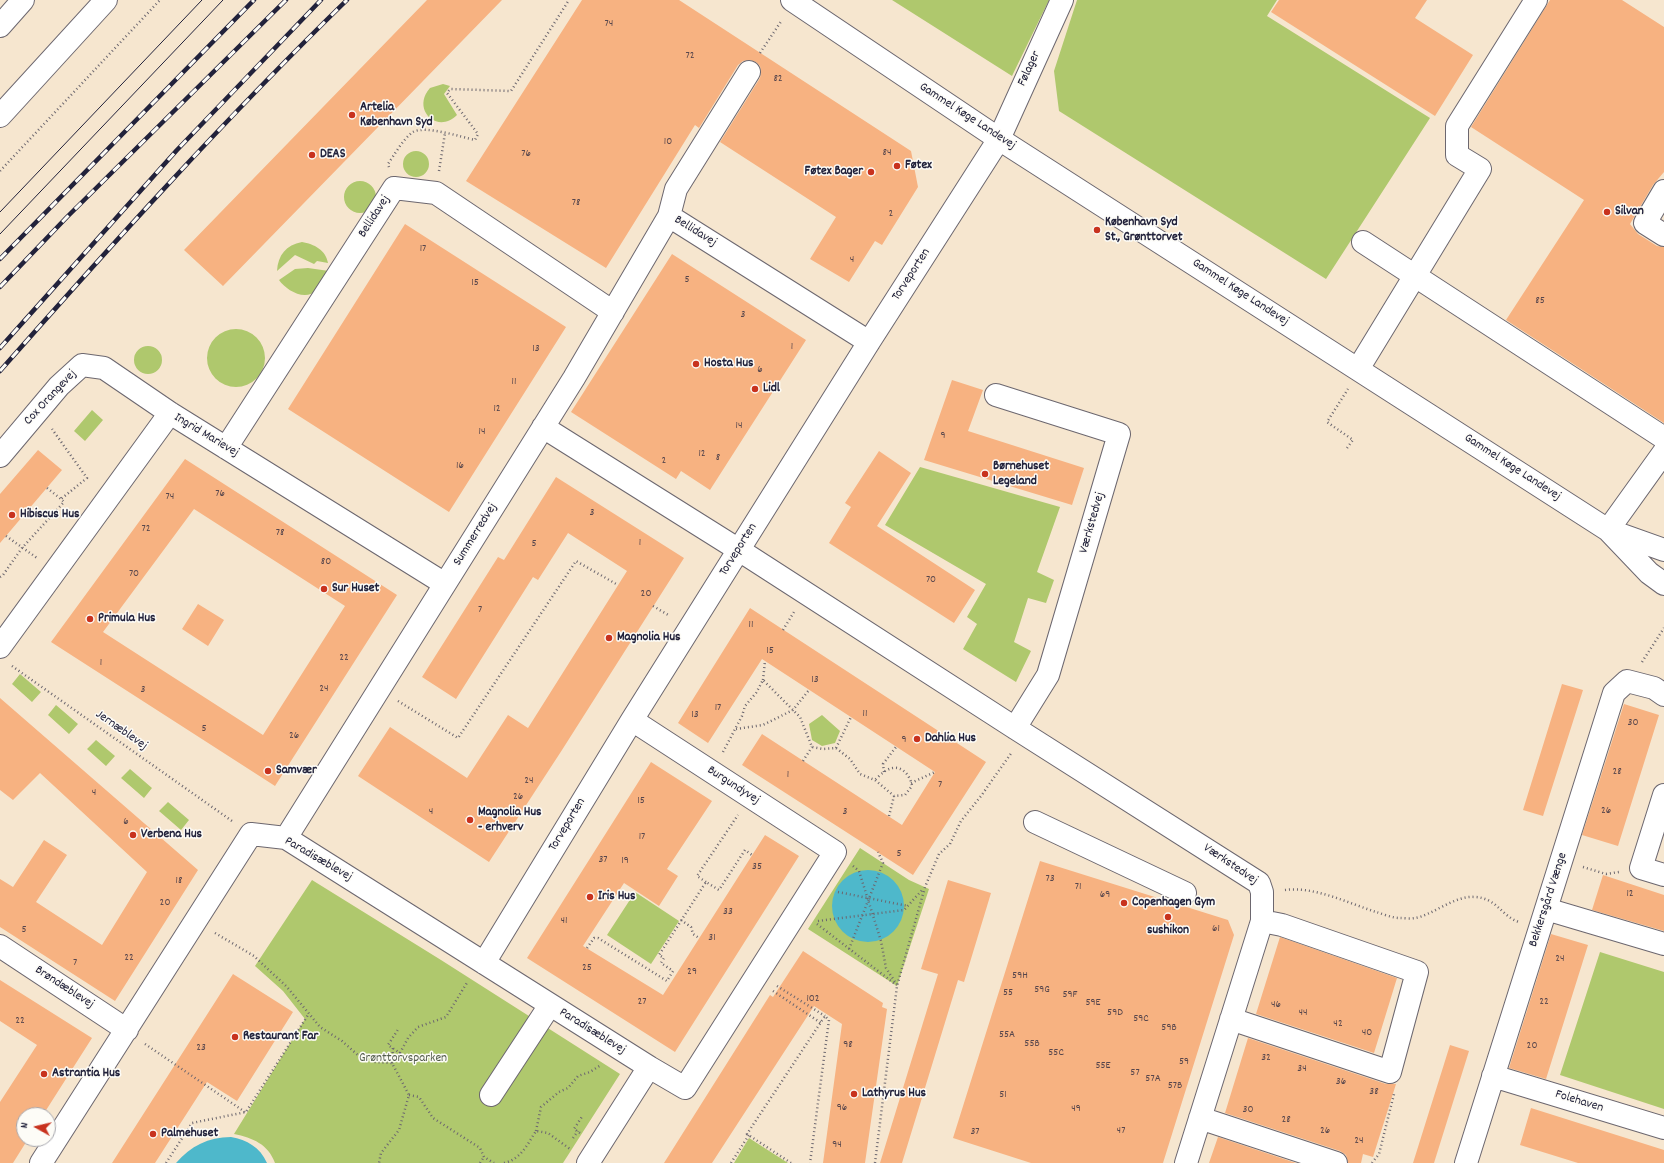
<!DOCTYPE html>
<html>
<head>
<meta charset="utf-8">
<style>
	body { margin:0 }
	#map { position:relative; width:1664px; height:1163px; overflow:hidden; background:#f6e6cf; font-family:Dekko,sans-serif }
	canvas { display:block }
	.north { position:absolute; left:16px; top:1107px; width:40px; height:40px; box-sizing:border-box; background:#fdfcf7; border:1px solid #a5a5ac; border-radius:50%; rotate:278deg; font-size:11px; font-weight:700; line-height:16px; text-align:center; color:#22223b }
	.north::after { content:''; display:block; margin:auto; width:14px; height:18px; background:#c8321e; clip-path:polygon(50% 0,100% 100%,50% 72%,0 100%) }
</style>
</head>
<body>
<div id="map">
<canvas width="1664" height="1163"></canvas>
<div class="north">N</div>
</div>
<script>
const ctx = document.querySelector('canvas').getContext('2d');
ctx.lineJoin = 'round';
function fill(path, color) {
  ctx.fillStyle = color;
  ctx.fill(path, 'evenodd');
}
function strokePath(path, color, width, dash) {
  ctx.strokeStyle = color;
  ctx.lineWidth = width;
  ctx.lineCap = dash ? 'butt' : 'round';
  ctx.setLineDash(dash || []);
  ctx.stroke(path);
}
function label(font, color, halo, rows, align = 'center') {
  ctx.font = font + ' Dekko,sans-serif';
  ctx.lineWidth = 3;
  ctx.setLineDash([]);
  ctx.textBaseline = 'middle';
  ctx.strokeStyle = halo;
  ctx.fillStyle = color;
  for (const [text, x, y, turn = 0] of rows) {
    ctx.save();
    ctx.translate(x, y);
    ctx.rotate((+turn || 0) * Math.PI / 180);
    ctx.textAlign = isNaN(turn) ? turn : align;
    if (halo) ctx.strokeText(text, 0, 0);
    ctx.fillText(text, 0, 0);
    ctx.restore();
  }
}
fill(new Path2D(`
	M892,0h157l-37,76z
	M1077,0h200l-10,16 163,102 -104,161 -267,-168 -5,-40z
	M443,84l7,2 -6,8 13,21c-20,20 -46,-6 -27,-27z
	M403 164a13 13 0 1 1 26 0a13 13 0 1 1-26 0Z
	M344 197a16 16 0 1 1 32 0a16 16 0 1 1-32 0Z
	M302,242c12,2 24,8 26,21l-11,-2 -3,3 -19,-9 -18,16c1,-16 9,-26 25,-29z
	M308,268l21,3c-4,6 -7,15 -12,19 -12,12 -31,0 -38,-10l16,-11z
	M207 358a29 29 0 1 1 58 0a29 29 0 1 1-58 0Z
	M134 360a14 14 0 1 1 28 0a14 14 0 1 1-28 0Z
	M92,410l11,10 -18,21 -11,-10z
	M920,467l140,40 -23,65 17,8 -8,23 -18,-5 -14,44 17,9 -15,31 -53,-33 14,-25 -10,-7 19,-33 -101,-59z
	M20,674l21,18 -9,10 -20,-18z
	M56,705l22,19 -9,10 -21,-19z
	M822,715l18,16 -5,12 -13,3 -10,-6 -3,-16z
	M96,740l19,16 -9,10 -19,-17z
	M130,769l22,19 -8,10 -23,-20z
	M168,802l21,18 -8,10 -22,-19z
	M860,848l49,32 20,9 -32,97 -89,-57z
	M312,880l129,80 179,114 -57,89h-288c-7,-19 -22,-25 -41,-29l71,-115 -22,-28 -28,-25z
	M635,892l44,29 -28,43 -44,-29z
	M1600,952l64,20v137l-104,-34z
	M749,1138l39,25h-54z`), '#afc86d');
fill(new Path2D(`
	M832 906a36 36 0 1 1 72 0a36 36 0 1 1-72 0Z
	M231,1137c16,3 29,10 36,26h-91c15,-17 32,-26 55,-26z`), '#4eb8cb');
fill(new Path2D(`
	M427,0h75l-279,286 -39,-36z
	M582,0h97l232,151 7,36 -36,58 -7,-4 -26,41 -39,-23 26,-42 -116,-75 40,-64 1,-6 -1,-6 -4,-4 -6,-2 -7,1 -5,4 -39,63 -4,-3 -89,143 -140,-87z
	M1279,0h148l-12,18 58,37 -38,61 -164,-104z
	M1550,0h72l42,27v145l-11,13 -23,39 8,10 19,12 7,1v176l-158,-103 78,-120 -113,-73z
	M405,224l161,103 -117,185 -161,-103z
	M672,254l134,86 -96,150 -29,-19 -5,8 -105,-67z
	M952,380l31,10 -15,41 116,37 -12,37 -148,-45z
	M38,450l24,20 -62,73v-49z
	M879,451l32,22 -34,53 98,64 -21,33 -125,-80 22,-36 -6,-4z
	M185,459l212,136 -122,191 -224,-144zM194,509l151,97 -82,129 -160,-103z
	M556,477l128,81 -122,192 -73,112 -131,-86 32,-49 77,51 41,-63 20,13 99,-157 -59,-38 -30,47 -5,-3 -77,122 -34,-22 76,-120 6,3z
	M198,604l26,16 -16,26 -26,-17z
	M750,608l236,154 -73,113 -171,-110 20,-31 140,91 33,-53 -173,-113 -54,84 -30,-20z
	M1562,684l21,6 -40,126 -20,-6z
	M0,698l198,172 -83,131 -115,-74v-48l13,8 31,-47 23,15 -31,47 66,43 45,-73 -107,-99 -27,27 -13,-10z
	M1624,704l35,11 -41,131 -36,-11z
	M651,762l61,39 -45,68 11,7 -19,30 -35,-23 -41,63 80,49 102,-160 34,21 -124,196 -148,-94z
	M1040,861l188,59 6,15 -71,228h-132l-78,-25z
	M1603,875l61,20v36l-72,-21z
	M948,880l43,13 -27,89 -6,-2 -56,183h-22l58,-189 -17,-5z
	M1551,934l37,11 -42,134 -37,-11z
	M1280,937l117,41 -23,75 -118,-39z
	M803,951l80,52 -1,4 5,2 -22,154h-42l19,-139 -28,-18 -102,157h-48l106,-168 3,2z
	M233,974l60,38 -56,89 -30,-19 -52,81h-43z
	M0,980l92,58 -49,77h-19v24h4l-15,24h-13v-61l37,-57 -37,-24z
	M1248,1038l138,46h10l-23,73 -10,-3 -2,9h-13l-2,-8 -6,-4 -115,-38z
	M1450,1045l19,6 -35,112h-21z
	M1531,1108l133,42v13h-86l-58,-18z
	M1218,1137l78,26h-87z`), '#f7b281');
const minor = new Path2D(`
	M792,0l207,139 609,391 41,43 15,11
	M0,26l23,-26
	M0,116l106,-116
	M1664,191l-19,32 19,12
	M669,216l7,-27 73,-117
	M1363,242l301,196
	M1358,369l122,-200 -23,-14v-29l79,-126
	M996,395l123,39 -71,241 -33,53
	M543,427l196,123 276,178 244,155 3,9v29l-76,242
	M226,448l168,-260 42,5 177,119
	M0,456l59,-70 23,-21 22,3 66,45 275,171
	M1608,530l56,-78
	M1611,531l53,19
	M0,647l170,-234
	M1664,795l-23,73 23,7
	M1035,822l150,71
	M286,838l288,-460 95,-162 200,126
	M1546,909l118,35
	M0,946l127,84
	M484,963l148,-243 237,-378 130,-203 63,-139
	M1231,1019l159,53 27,-100 -135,-47 -20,-4
	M1493,1076l171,52
	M491,1095l59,-90
	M1200,1118l136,45
	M41,1163l210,-329 35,4 363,229
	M588,1163l61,-96 36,21 150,-236 -203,-132
	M1466,1163l148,-470 13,-12 27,7 10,7`);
strokePath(minor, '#6c676f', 24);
strokePath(new Path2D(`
	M760,53l22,-33
	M389,167l-1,-3c7,-10 15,-25 25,-32 12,-7 48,5 62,8l3,-6 -31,-41 3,-4 61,2 58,-91
	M0,171l160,-171
	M439,171l6,-38
	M1347,448l6,-8 -26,-18 21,-33
	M47,488l14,11
	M6,536l31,22
	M0,577l3,-2 19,-27 42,-46 -3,-3 26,-21 -35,-49
	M653,606l17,10
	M783,630l11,-18
	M1642,662l22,-34
	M12,666l220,155
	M763,680l2,-19
	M398,701l60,37 118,-177 42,24
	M736,729l27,-4 30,-15 16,-20
	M836,748l15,-31
	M723,752l19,-36 3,-10 11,-13 7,-13 37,37 12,30 11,2 13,-1 14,11 10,15 15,6 19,16 11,-1 7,-9c-2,-12 -12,-23 -25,-16 -4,2 -9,7 -12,10
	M803,761l9,-14
	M884,772l-1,-8 13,-17
	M911,783l24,-11
	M889,816l5,-20
	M853,866l6,5 22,70 5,27 11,17
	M1583,867l23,7 13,-2
	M706,882l-9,-6 41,-61
	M1285,890c29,-4 63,13 91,22 7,2 16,6 24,6 4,0 10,1 15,0 18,-3 40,-23 60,-21 22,1 26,19 44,25
	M838,892l70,14
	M681,920l10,7 2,7 6,4
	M818,921l86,-11 19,-21
	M817,924l78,60
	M215,933l39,23 33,31 33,40 22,14 18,16 14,5 18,1 17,32 -10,35 -18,23 -2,10
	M587,948l7,-10h4l69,43 6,-10 -12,-8 3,-5 -5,-3 47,-73 13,8 26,-40 7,5
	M849,949l34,-86 -5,-11
	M777,986l48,30
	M773,991l48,32
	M145,1044l100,68
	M400,1053l8,-15 10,-11 28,-10 22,-36
	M392,1061l1,-13
	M392,1063l8,-10 -12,-8 11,-17
	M409,1095l10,2 14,21 47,30 4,9 10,6
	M536,1131l5,-24 18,-15 9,-4 10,-12 12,-4 11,-7
	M580,1133l-6,-4 9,-14
	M573,1138l5,-7
	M166,1163l26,-40 54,-11 62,-97
	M480,1163l4,-6
	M504,1163c17,-4 23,-18 32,-32l12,2 22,16
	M731,1163l18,-28
	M791,1163l-44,-29 78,-118 4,4 -19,143
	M875,1163l22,-177 28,-99 14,-33 11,-10 11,-23 20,-25 31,-44
	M1372,1163l7,-9 15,-60`), '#6c676f', 2.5, [1, 3]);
strokePath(minor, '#fff', 22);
strokePath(new Path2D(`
	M0,212l202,-212
	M0,234l223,-234`), '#22223b', 1);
const rail = new Path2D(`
	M0,259l254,-259
	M0,287l67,-70 219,-217
	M0,348l177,-198 144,-150
	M0,371c112,-127 226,-253 347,-371`);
strokePath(rail, '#22223b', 4.5);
strokePath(rail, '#fdfcf7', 3, [9]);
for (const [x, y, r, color] of [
	[352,115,4,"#c8321e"],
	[312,155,4,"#c8321e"],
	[897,166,4,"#c8321e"],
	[871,172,4,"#c8321e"],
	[1607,212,4,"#c8321e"],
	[1097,230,4,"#c8321e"],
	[696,364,4,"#c8321e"],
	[755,389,4,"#c8321e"],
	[985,474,4,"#c8321e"],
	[12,515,4,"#c8321e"],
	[324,589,4,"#c8321e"],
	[90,619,4,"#c8321e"],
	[609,638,4,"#c8321e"],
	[917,739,4,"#c8321e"],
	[268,771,4,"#c8321e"],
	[470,820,4,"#c8321e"],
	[133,835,4,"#c8321e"],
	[590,897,4,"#c8321e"],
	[1124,903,4,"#c8321e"],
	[1168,917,4,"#c8321e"],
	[235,1037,4,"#c8321e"],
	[44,1074,4,"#c8321e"],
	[854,1094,4,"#c8321e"],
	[153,1134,4,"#c8321e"]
]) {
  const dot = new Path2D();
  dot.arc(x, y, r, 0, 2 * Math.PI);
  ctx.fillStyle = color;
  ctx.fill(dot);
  strokePath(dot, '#fdfcf7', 1.5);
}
label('11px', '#57464c', null, [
	["74",609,24],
	["72",690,56],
	["82",778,79],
	["10",668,142],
	["84",887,153],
	["76",526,154],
	["78",576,203],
	["2",891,214],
	["17",423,249],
	["4",852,260],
	["5",687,280],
	["15",475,283],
	["85",1540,301],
	["3",743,315],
	["1",792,347],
	["13",536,349],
	["6",760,370],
	["11",514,382],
	["12",497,409],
	["14",739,426],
	["14",482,432],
	["9",943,436],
	["12",702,454],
	["8",718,458],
	["2",664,461],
	["16",460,466],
	["76",220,494],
	["74",170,497],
	["3",592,513],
	["72",146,529],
	["78",280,533],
	["1",640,543],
	["5",534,544],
	["80",326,562],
	["70",134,574],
	["70",931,580],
	["20",646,594],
	["7",480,610],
	["11",751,625],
	["15",770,651],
	["22",344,658],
	["1",101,663],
	["13",815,680],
	["24",324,689],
	["3",143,690],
	["17",718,708],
	["11",865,714],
	["13",695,715],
	["30",1633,723],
	["5",204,729],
	["26",294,736],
	["9",904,740],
	["28",1617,772],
	["1",788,775],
	["24",529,781],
	["7",940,785],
	["4",94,793],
	["26",518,797],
	["15",641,801],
	["26",1606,811],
	["4",431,812],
	["3",845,812],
	["6",126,822],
	["17",642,837],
	["5",899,854],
	["37",603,860],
	["19",625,861],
	["35",757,867],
	["73",1050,879],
	["18",179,881],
	["71",1078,887],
	["12",1630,894],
	["69",1105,895],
	["20",165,903],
	["33",728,912],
	["41",564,921],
	["61",1216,929],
	["5",24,930],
	["31",712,938],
	["22",129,958],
	["24",1560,959],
	["7",75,963],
	["25",587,968],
	["29",692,972],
	["59H",1020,976],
	["59G",1042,990],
	["55",1008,993],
	["59F",1070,995],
	["102",813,999],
	["27",642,1002],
	["22",1544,1002],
	["59E",1093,1003],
	["46",1276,1005],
	["59D",1115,1013],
	["44",1303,1013],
	["59C",1141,1019],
	["22",20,1021],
	["42",1338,1024],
	["59B",1169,1028],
	["40",1367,1033],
	["55A",1007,1035],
	["55B",1032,1044],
	["98",848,1045],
	["20",1532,1046],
	["23",201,1048],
	["55C",1056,1053],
	["32",1266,1058],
	["59",1184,1062],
	["55E",1103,1066],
	["34",1302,1069],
	["57",1135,1073],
	["57A",1153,1079],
	["36",1341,1082],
	["57B",1175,1086],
	["38",1374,1092],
	["51",1003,1095],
	["96",842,1108],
	["49",1076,1109],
	["30",1248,1110],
	["28",1286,1120],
	["47",1121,1131],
	["26",1325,1131],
	["37",975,1132],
	["24",1359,1141],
	["94",837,1145]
]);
label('13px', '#22223b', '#fdfcf7', [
	["Følager",1030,69,-65],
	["Gammel Køge Landevej",967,117,33],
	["Bellidavej",375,217,-57],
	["Bellidavej",695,232,32],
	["Torveporten",912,275,-57],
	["Gammel Køge Landevej",1240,293,33],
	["Cox Orangevej",51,398,-47],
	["Ingrid Marievej",206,436,31],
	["Gammel Køge Landevej",1512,468,33],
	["Værkstedvej",1093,523,-74],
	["Summerredvej",476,535,-58],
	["Torveporten",739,550,-58],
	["Jernæblevej",121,731,35],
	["Burgundyvej",733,786,33],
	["Torveporten",568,825,-59],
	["Paradisæblevej",318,860,30],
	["Værkstedvej",1230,865,34],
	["Bekkersgård Vænge",1549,900,-72],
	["Brøndæblevej",64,988,33],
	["Paradisæblevej",592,1032,32],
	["Folehaven",1579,1102,17]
]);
label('bold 13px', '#22223b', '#fdfcf7', [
	["Artelia",360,108],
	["København Syd",360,123],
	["DEAS",320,155],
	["Føtex",905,166],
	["Føtex Bager",863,172,"right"],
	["Silvan",1615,212],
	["København Syd",1105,223],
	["St., Grønttorvet",1105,238],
	["Hosta Hus",704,364],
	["Lidl",763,389],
	["Børnehuset",993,467],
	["Legeland",993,482],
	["Hibiscus Hus",20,515],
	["Sur Huset",332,589],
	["Primula Hus",98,619],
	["Magnolia Hus",617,638],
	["Dahlia Hus",925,739],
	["Samvær",276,771],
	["Magnolia Hus",478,813],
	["- erhverv",478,828],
	["Verbena Hus",141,835],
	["Iris Hus",598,897],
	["Copenhagen Gym",1132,903],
	["sushikon",1168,931,"center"],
	["Restaurant Far",243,1037],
	["Astrantia Hus",52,1074],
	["Lathyrus Hus",862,1094],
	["Palmehuset",161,1134]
], 'left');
label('13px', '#535c4c', '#fdfcf7', [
	["Grønttorvsparken",403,1059]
]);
</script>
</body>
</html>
